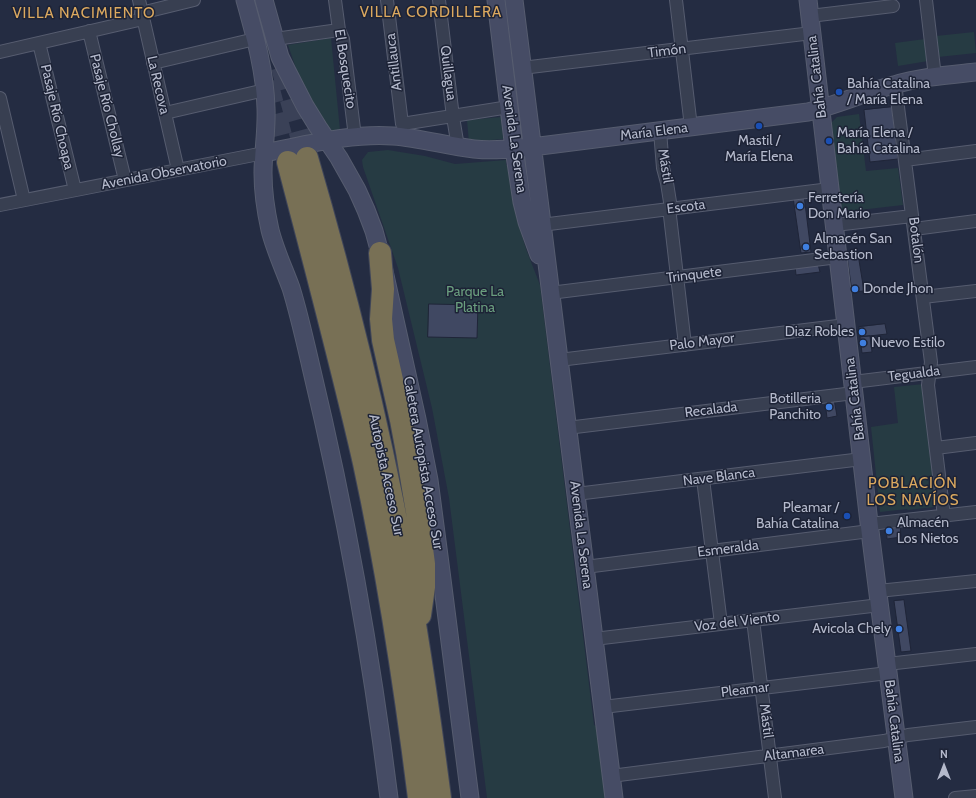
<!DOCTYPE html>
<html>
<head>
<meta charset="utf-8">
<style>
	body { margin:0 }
	#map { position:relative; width:976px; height:798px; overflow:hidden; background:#242c42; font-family:Cabin,sans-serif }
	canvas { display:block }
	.north { position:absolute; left:924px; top:746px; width:40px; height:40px; -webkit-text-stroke:3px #1d2336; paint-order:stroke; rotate:0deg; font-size:11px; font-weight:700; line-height:16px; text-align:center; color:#b5bacc }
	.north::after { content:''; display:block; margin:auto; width:14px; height:18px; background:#b5bacc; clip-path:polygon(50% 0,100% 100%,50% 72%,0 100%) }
</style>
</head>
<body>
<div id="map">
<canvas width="976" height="798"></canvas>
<div class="north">N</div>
</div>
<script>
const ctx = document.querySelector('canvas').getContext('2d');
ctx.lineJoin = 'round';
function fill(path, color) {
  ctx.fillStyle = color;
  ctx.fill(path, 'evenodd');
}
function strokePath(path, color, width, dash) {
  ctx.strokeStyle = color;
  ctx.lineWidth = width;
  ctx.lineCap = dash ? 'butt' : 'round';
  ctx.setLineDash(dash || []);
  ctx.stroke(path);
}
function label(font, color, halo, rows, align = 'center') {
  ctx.font = font + ' Cabin,sans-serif';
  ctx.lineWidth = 3;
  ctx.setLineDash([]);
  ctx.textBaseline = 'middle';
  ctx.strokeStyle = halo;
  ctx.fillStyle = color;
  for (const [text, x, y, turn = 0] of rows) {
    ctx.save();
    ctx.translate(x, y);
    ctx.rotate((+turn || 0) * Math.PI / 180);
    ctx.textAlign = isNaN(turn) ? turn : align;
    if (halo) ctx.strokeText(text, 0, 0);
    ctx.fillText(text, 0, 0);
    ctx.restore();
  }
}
fill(new Path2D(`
	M974,32l2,21 -38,4 -2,-21z
	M331,38l9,92 -13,2 -24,-43 -15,-44z
	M925,39l3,22 -30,5 -3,-23z
	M859,114l7,57 32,-3 5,37 -61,7 -11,-89 6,-6z
	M501,117l2,22 -34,3 -2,-22z
	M388,150l37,6 30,8 51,-4v5h2l8,51 10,33 14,36 54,440 2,1 9,72h-118l-38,-300 -17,-90 -34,-140 -35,-101 -1,-7 6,-8z
	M924,384l15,121 -5,1v1l-26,3 -1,-1 -27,3 -9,-85 27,-4 -4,-36z`), '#263b43');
const building = new Path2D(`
	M892,107l6,52 -28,3 -6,-52z
	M804,195l7,57 -10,1 -8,-56z
	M858,254l6,37 -12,1 -5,-36z
	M818,264l2,8 -24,3 -1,-9z
	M429,304l49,1 -1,33 -49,-1z
	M885,324l2,10 -27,3 -1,-10z
	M870,336l2,16 -10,1 -2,-16z
	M834,399l3,17 -10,2 -2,-17z
	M900,525l1,12 -14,2 -1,-13z
	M904,600l7,51 -10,1 -7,-51z`);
fill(building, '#404862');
strokePath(building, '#1f2538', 1);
strokePath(new Path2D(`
	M282,67l25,91
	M267,82l21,80`), '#3a4157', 22, [22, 11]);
const street = new Path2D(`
	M139,0l39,170
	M335,0l4,30 4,9 12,98
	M387,0l15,124 107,-17
	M439,0l14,117 5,30
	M676,0l15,127
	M926,0l9,77
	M141,13l53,-13
	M810,16l83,-10
	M89,31l36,149
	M275,39l64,-9
	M39,43l36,147
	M0,52l143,-33
	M153,63l102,-24
	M522,68l290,-35
	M895,84l36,278 -3,23 16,131
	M0,98l24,102
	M165,113l100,-23
	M660,131l3,37 4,15 3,19v14l15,129
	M905,160l71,-9
	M0,205l264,-52
	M541,225l289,-36
	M835,225l77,-9
	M914,229l62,-8
	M550,293l288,-36
	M923,297l53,-6
	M559,360l287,-35
	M853,382l123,-15
	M567,428l287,-35
	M936,448l40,-5
	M703,479l18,145
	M576,494l286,-35
	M870,524l106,-12
	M585,567l285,-36
	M878,591l98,-10
	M753,620l22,178
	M594,639l286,-34
	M887,664l89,-10
	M603,707l285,-34
	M611,776l273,-35 24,-6 68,-8
	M955,798l21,-2`);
const secondary = new Path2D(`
	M245,0c10,36 20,71 21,108 1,22 -3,44 -3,65 0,19 3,39 7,57 5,20 14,39 21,58 8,26 14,53 20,79 34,142 60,286 78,431
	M264,0l16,57 7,14 18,35 13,21 21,31 18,32 9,20 8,21 6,22 37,166 12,61 10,76 31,242
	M496,0l18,149 8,53 5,20 12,33
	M514,0l100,798
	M808,0l62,531 34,267
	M264,153c42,-8 86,-20 129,-17 28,2 54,10 81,13 20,2 38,0 58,-2l276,-35c29,-7 57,-20 86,-27 26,-8 54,-10 82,-13`);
const highway = new Path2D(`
	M307,158c37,127 69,256 94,387 16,83 28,168 39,253
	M288,162c26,100 53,200 76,301 24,111 41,223 55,335
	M380,253l3,36 -2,30 2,21 18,80 6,32 11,66 6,46v23l-4,28`);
strokePath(street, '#565c6f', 14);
strokePath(secondary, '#565c6f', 19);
strokePath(highway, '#404659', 24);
strokePath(street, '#383f51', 12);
strokePath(secondary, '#464c65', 17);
strokePath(highway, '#787055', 22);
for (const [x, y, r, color] of [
	[839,92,4,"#1a4fb4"],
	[759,126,4,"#1a4fb4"],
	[829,141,4,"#1a4fb4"],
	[800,206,4,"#3f7fe0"],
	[806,247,4,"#3f7fe0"],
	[855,289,4,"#3f7fe0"],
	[862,332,4,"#3f7fe0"],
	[863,343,4,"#3f7fe0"],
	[829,407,4,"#3f7fe0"],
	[847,516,4,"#1a4fb4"],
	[889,531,4,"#3f7fe0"],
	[899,629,4,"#3f7fe0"]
]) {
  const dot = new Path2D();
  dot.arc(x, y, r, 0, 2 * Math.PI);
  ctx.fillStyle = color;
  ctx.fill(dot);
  strokePath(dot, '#1d2336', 1.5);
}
label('14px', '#b5bacc', '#1d2336', [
	["Timón",667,51,-7],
	["Antillauca",394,62,-97],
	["El Bosquecito",345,69,81],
	["Quillagua",448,73,83],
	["Bahía Catalina",817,77,-97],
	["La Recova",158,85,77],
	["Pasaje Río Chollay",107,106,76],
	["Pasaje Río Choapa",57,117,77],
	["María Elena",654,132,-7],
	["Avenida La Serena",514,139,82],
	["Mástil",665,166,81],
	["Avenida Observatorio",164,173,-11],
	["Escota",686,207,-7],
	["Botalón",916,240,83],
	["Trinquete",694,275,-7],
	["Palo Mayor",702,342,-7],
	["Tegualda",914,374,-7],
	["Bahía Catalina",855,399,-97],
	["Recalada",711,410,-7],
	["Caletera Autopista Acceso Sur",423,463,80],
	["Autopista Acceso Sur",386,475,78],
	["Nave Blanca",719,477,-7],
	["Avenida La Serena",581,535,83],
	["Esmeralda",728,549,-7],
	["Voz del Viento",737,622,-7],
	["Pleamar",745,690,-7],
	["Mástil",766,721,83],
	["Bahía Catalina",894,721,83],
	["Altamarea",794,753,-7]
]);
label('14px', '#b5bacc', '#1d2336', [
	["Bahía Catalina",847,84],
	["/ María Elena",847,100],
	["María Elena /",837,133],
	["Bahía Catalina",837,149],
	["Mastil /",759,141,"center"],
	["María Elena",759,157,"center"],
	["Ferretería",808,198],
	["Don Mario",808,214],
	["Almacén San",814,239],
	["Sebastion",814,255],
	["Donde Jhon",863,289],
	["Diaz Robles",854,332,"right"],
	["Nuevo Estilo",871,343],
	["Botilleria",821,399,"right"],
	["Panchito",821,415,"right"],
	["Pleamar /",839,508,"right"],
	["Bahía Catalina",839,524,"right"],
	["Almacén",897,523],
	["Los Nietos",897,539],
	["Avicola Chely",891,629,"right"]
], 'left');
label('14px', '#6a9e7e', '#1d2336', [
	["Parque La",475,292],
	["Platina",475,308]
]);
ctx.letterSpacing = '1px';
label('15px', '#dca95f', '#1d2336', [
	["VILLA CORDILLERA",431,13],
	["VILLA NACIMIENTO",84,14],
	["POBLACIÓN",913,484],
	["LOS NAVÍOS",913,501]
]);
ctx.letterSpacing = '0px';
</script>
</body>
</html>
